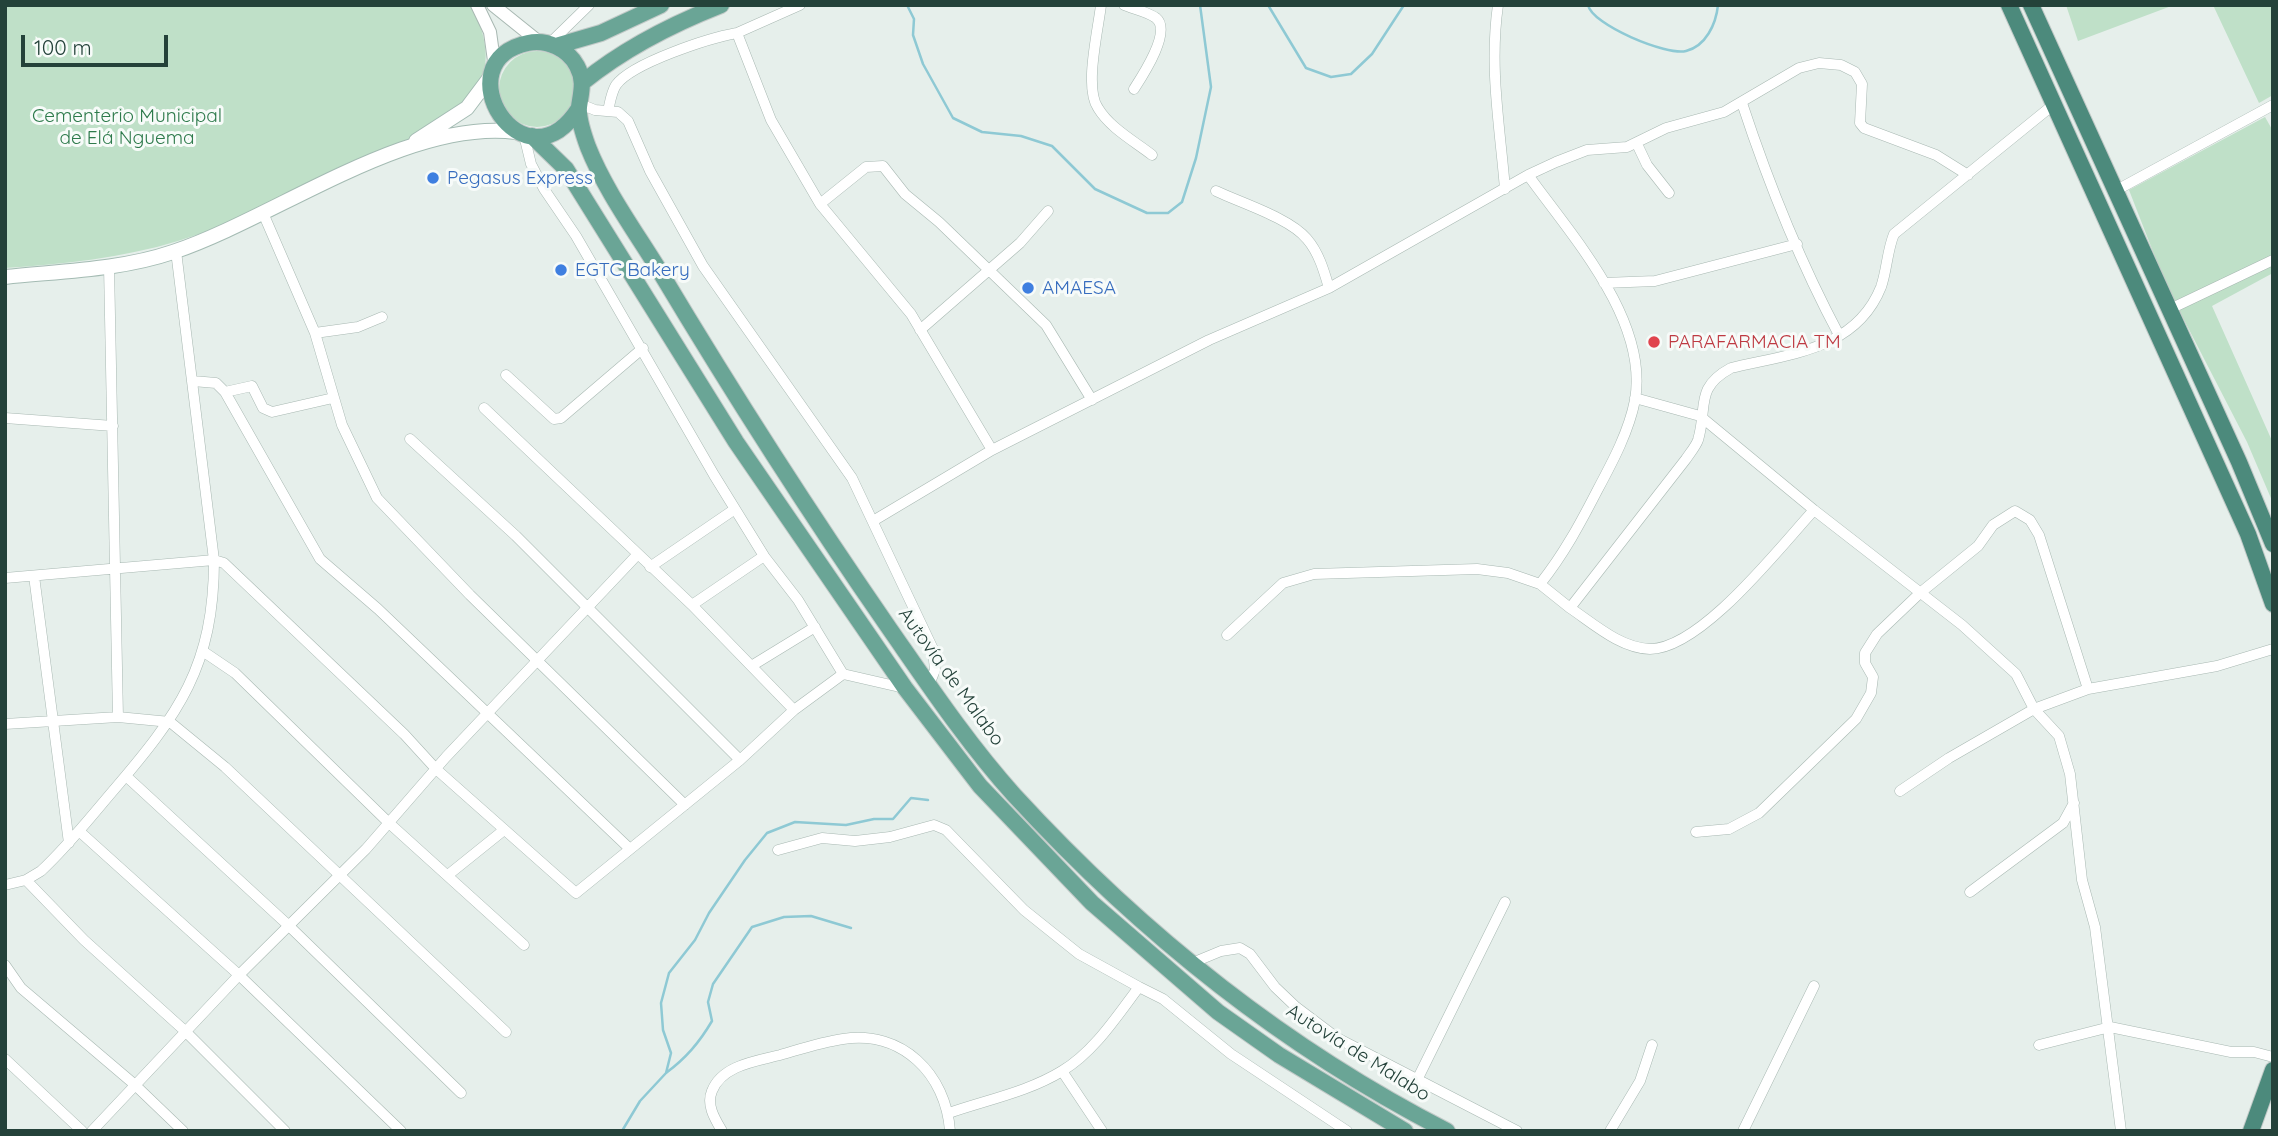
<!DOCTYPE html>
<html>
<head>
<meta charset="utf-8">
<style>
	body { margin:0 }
	#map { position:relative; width:2278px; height:1136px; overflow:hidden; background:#e6efeb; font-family:Quicksand,sans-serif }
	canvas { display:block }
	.frame { position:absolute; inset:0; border:7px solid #24423a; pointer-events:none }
	.scale { position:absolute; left:21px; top:35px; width:147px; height:32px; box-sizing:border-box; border:4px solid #24423a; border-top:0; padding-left:9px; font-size:21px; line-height:24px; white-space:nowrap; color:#24423a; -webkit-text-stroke:5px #f7fbf9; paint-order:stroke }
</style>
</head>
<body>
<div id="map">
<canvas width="2278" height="1136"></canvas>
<div class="frame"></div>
<div class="scale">100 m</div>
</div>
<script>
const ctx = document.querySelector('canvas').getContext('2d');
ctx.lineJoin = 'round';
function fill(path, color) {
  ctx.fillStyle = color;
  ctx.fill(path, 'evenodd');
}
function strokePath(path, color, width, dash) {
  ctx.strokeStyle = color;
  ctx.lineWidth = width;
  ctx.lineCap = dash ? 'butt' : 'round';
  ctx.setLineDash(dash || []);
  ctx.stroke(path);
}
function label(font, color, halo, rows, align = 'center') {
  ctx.font = font + ' Quicksand,sans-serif';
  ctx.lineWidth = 6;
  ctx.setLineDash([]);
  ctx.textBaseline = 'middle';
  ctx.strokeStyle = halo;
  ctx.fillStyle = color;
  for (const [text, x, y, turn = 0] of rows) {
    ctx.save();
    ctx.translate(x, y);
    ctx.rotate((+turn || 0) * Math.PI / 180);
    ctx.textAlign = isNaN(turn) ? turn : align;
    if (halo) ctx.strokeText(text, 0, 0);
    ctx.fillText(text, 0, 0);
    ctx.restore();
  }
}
fill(new Path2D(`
	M5,5h467c13,28 23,63 0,90 -31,37 -80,54 -123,73 -56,25 -112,55 -171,73 -56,17 -114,23 -173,27z
	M2066,5h108l-96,36z
	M2213,5h60v90l-14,8z
	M499 89a38 38 0 1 1 76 0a38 38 0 1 1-76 0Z
	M2265,117l8,14v142l-61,33 61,137v60l-26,-61 -81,-157 -37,-95z`), '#bfe0c8');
strokePath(new Path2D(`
	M907,5l7,14 -1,16 10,29 30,54 29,14 39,4 31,10 43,43 52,24h21l14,-11 14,-44 15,-71 -11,-82
	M1268,5l38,63 25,9 20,-3 21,-20 32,-49
	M1588,5c4,20 79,51 98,46 20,-5 30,-27 32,-46
	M666,1073c20,-15 33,-30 46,-52l-4,-19 5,-18 39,-57 32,-10 27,-1 40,12
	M622,1131l18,-30 26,-28 5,-20 -8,-23 -2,-27 8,-30 26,-33 14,-27 36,-53 22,-27 28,-11 51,3 28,-6h19l18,-21 17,2`), '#8ec9d4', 2.5);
const minor = new Path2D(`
	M1101,5c-3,26 -17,83 -3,103 12,20 36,33 54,47
	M1124,5c9,4 24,7 32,13 16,13 -13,57 -22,71
	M1498,5c-9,63 2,122 7,184
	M737,33l63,-28
	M549,44l40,-39
	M1742,103c26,79 58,159 97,232
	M580,104l15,6 23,2 10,9 22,50 53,95 149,212 81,171 2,21 -6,15
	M608,111c2,-8 3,-18 8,-26 16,-22 93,-47 121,-52l34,87 49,84 91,110 81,136
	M1637,144l10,21 22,28
	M1528,175c43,60 121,145 107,225 -6,31 -22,61 -37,89 -17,33 -34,65 -58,95
	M1216,191c25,12 74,27 91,48 12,14 17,32 22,49
	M2115,191l158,-86
	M820,204l46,-37 17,-1 22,28 34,28 107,103 46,75
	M263,213l52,120 27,92 35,73 93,97 215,210
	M109,266l9,451
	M1604,283l51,-2 142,-37
	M2168,310l105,-50
	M920,330l100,-87 28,-32
	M315,333l43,-6 24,-10
	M506,375l48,44 7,-1 82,-70
	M193,381l23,2 9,9 95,167 58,50 252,240
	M225,392l27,-6 11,22 9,4 61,-14
	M1635,398l65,18 114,94 148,115 54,49 18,35 25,27 11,38 12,106 13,47 26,204
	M484,408l208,197 102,105
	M5,418l108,8
	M410,439l106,97 224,224
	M873,521l119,-71 217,-110 120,-52 199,-113 28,-13 31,-12 40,-3 39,-19 58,-16 75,-44 20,-5 22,2 14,7 7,12 -2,39 4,5 72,27 32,20
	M650,567l85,-58
	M34,576l35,267
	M5,578l209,-18 10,3 180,171 32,35 140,124 164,-133 54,-50 49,-36 -45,-74 -34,-44 -50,-81 -138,-239 -32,-47 -13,-25 -7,-29
	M692,605l72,-49
	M1570,608c24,16 50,40 80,41 51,0 129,-101 164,-139
	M1227,635l56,-52 31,-9 163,-5 31,4 32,11 30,24 116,-149c4,-6 10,-13 12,-19 10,-33 -4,-52 33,-72 58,-14 125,-18 150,-81 6,-17 6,-36 13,-53l159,-129
	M204,652l31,21 154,150 135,122
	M753,665l62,-38
	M843,674l61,14
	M5,724l113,-7 52,5 55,45 281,265
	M126,776l162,149 173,168
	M1900,791l49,-33 85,-49 54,-20 129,-23 56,-17
	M79,831l160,144 162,156
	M1696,832l33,-3 30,-16 97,-94 15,-26 2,-16 -8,-14v-10l12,-19 43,-41 58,-47 15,-21 22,-14 15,9 9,15 49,154
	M778,850l44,-12 33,3 35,-4 44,-12 12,5 78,80 55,44 60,33
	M448,875l56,-45
	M26,880l58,60 101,91 100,100
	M5,885l21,-5 15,-9c26,-24 48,-52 71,-79 67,-78 102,-126 102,-232l-38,-309
	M1970,892l93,-69 11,-20
	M1192,963l29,-12 19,-3 10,6 25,33 21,20 41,31 180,93
	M5,965l16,23 113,96 49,47
	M2039,1045l71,-18 121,25h23l19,5
	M5,1059l77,72
	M1062,1071l40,60
	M1418,1078l87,-176
	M949,1113c37,-13 79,-21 113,-42 32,-19 55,-55 77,-84l24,12 68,55 116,77
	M92,1131l147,-156 127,-126 80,-92 192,-203
	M722,1131c-7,-12 -16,-26 -10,-40 10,-26 45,-30 68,-36 21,-6 42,-13 63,-16 59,-9 103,35 107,92
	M1610,1131l30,-50 12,-36
	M1743,1131l71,-145`);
const tertiary = new Path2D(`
	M477,5l13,27 5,36
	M493,5l46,37`);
const secondary = new Path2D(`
	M416,141l51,-33 24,-32
	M5,277c56,-6 115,-7 168,-25 102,-34 235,-134 343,-120`);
const primary = new Path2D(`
	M556,46l45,-13 60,-28
	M583,82c42,-34 87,-57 138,-77
	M579,108c-55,87 -138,-47 -51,-65 19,-4 40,6 49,23 8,15 4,26 2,41 -1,11 5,29 9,40 17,43 47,84 71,123 73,122 149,241 230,358 39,56 79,116 125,167 124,135 269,252 433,336
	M532,136l34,33 170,273 169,246 75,98 112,117 126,109 61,43 126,76`);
const trunk = new Path2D(`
	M2009,5l239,529 25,70
	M2031,5l208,457 34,82
	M2251,1131l22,-61`);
strokePath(minor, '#a8b8b2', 11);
strokePath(tertiary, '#a8b8b2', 14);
strokePath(secondary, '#a4bbb3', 16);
strokePath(primary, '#c2cac8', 18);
strokePath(trunk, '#c2cac8', 18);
strokePath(minor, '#fff', 10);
strokePath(tertiary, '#fff', 12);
strokePath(secondary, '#fff', 14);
strokePath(primary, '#6aa596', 16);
strokePath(trunk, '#4c8a7c', 16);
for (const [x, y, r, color] of [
	[433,178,7,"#3f7fe0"],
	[561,270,7,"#3f7fe0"],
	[1028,288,7,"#3f7fe0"],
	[1654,342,7,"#e0444e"]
]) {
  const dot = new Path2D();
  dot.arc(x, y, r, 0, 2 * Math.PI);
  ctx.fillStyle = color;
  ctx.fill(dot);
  strokePath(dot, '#f7fbf9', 2.5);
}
label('19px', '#2d7a4b', '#f7fbf9', [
	["Cementerio Municipal",127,116],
	["de Elá Nguema",127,138]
]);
label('19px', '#366cbe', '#f7fbf9', [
	["Pegasus Express",447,178],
	["EGTC Bakery",575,270],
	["AMAESA",1042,288]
], 'left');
label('19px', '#be3a42', '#f7fbf9', [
	["PARAFARMACIA TM",1668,342]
], 'left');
label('19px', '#24423a', '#f7fbf9', [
	["Autovía de Malabo",951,677,54],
	["Autovía de Malabo",1358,1053,32]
]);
</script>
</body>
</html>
